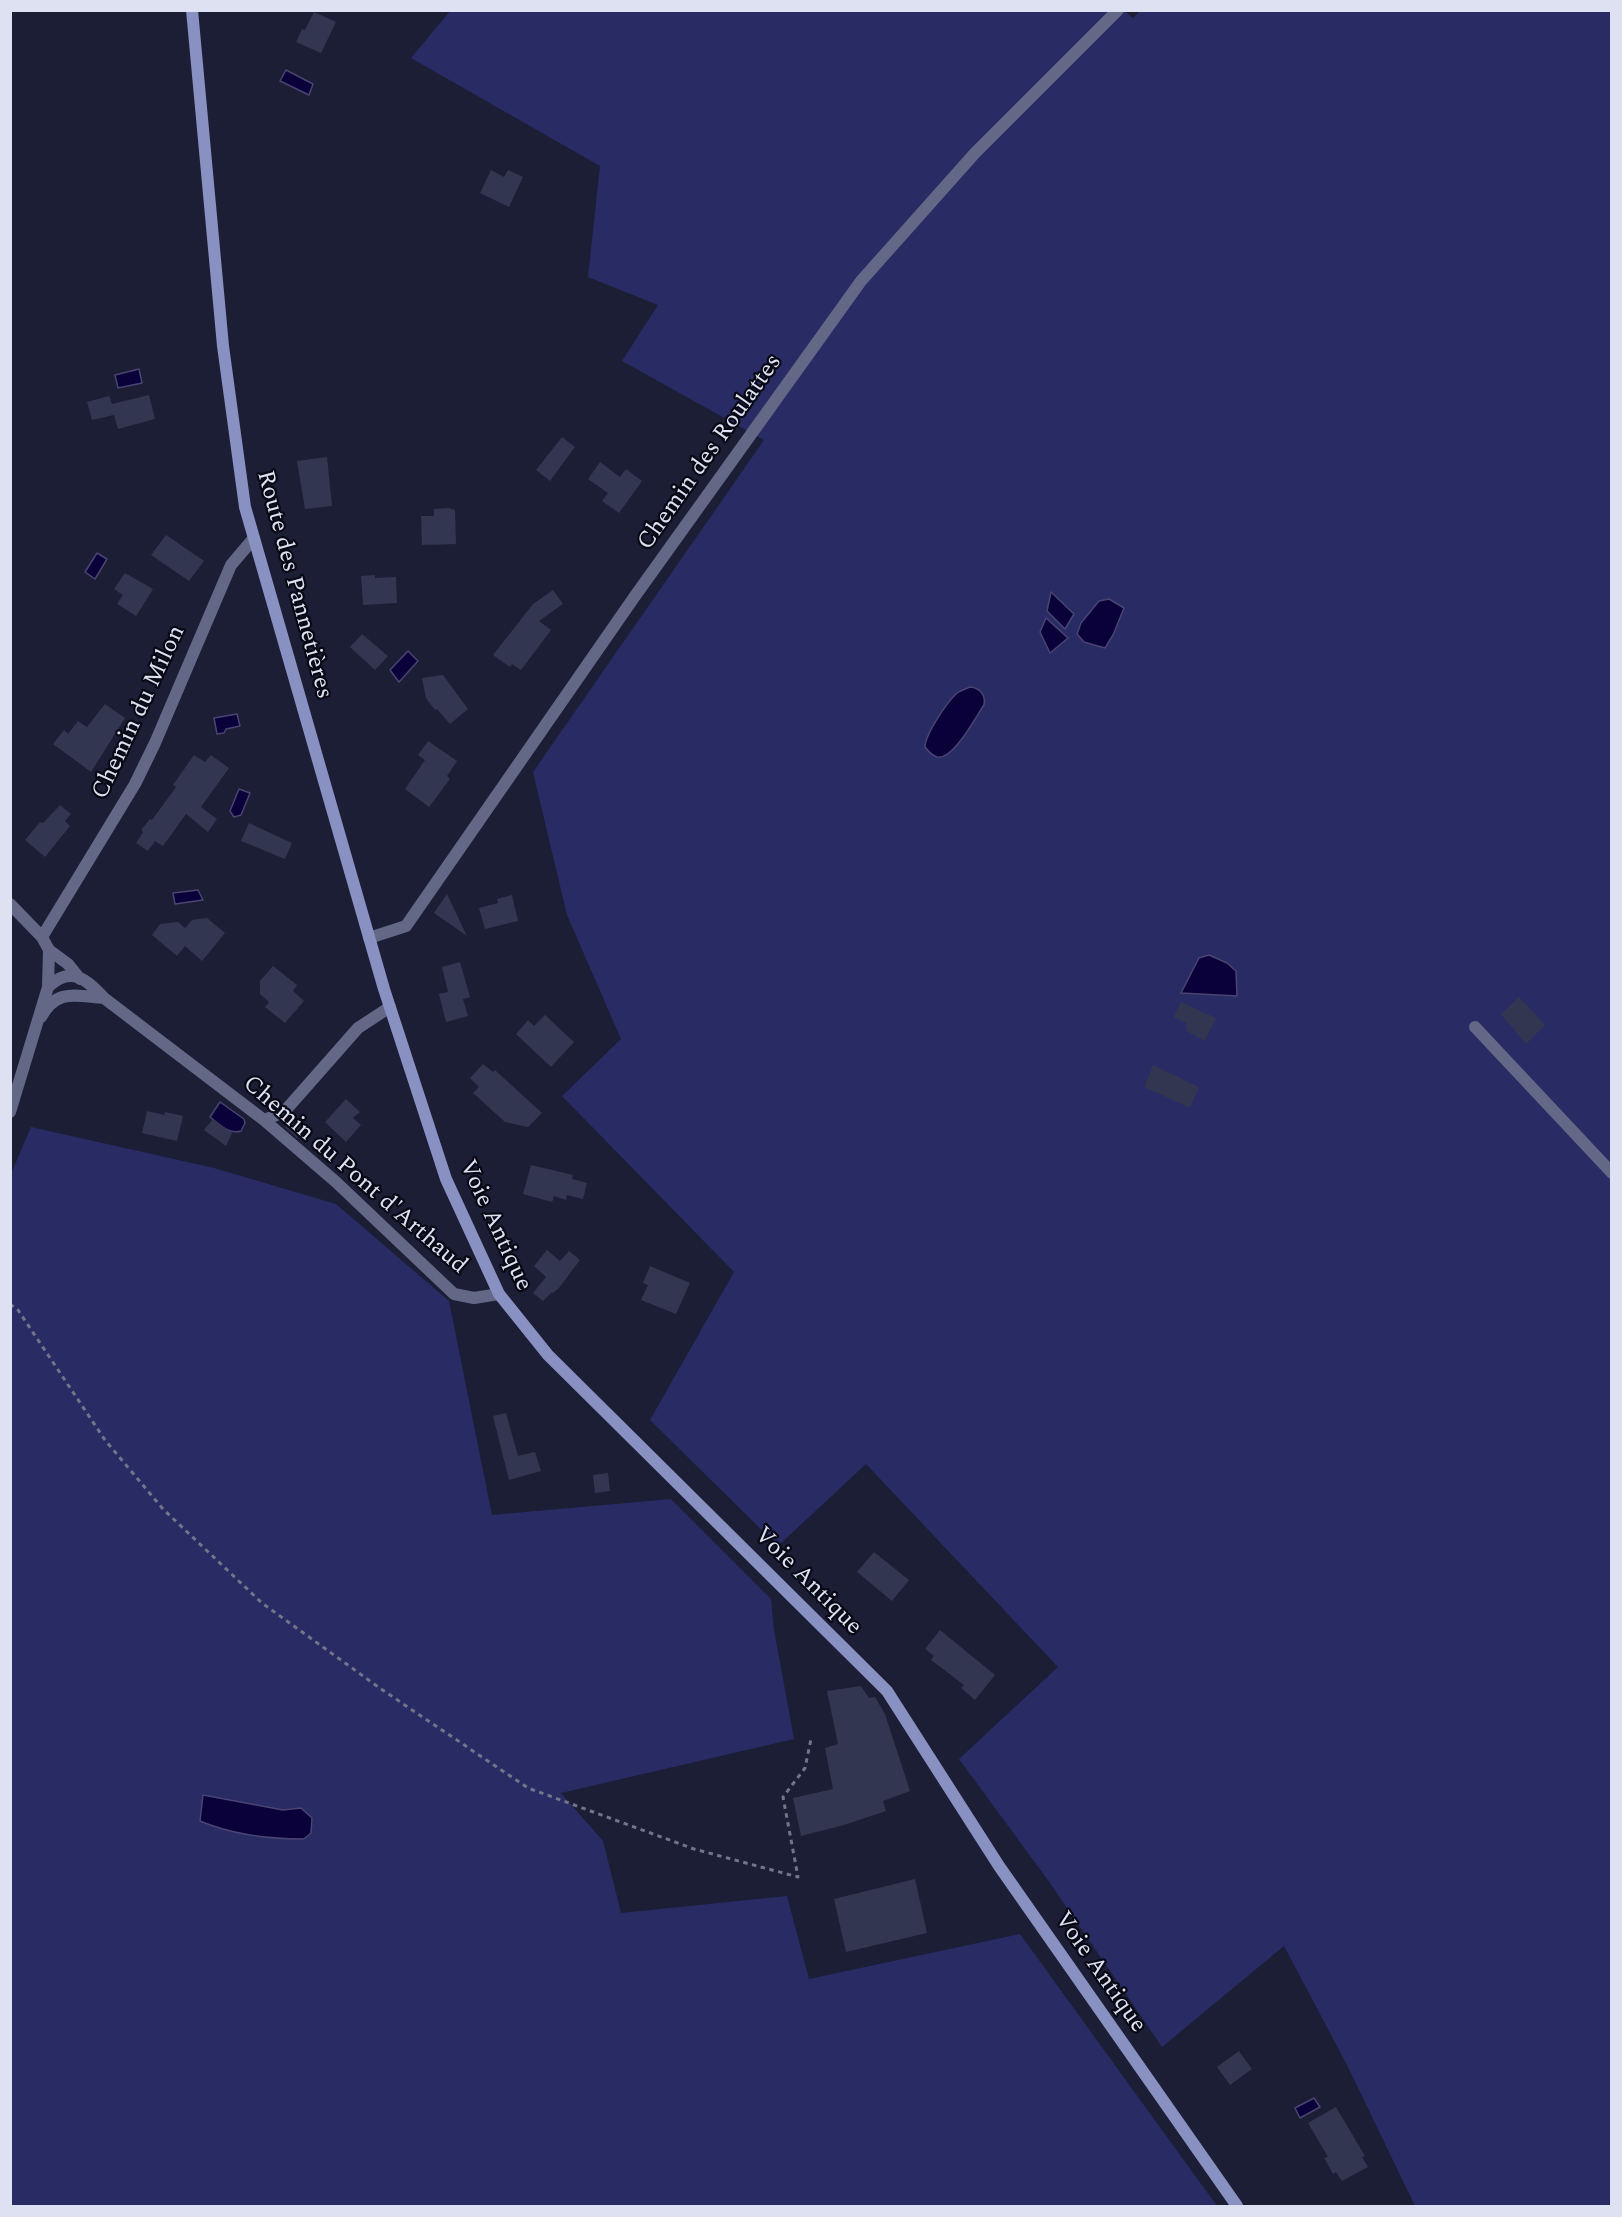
<!DOCTYPE html>
<html>
<head>
<meta charset="utf-8">
<style>
	body { margin:0 }
	#map { position:relative; width:1622px; height:2217px; overflow:hidden; background:#1c1e36; font-family:Spectral,serif }
	canvas { display:block }
	.frame { position:absolute; inset:0; border:12px solid #dee1f2; pointer-events:none }
</style>
</head>
<body>
<div id="map">
<canvas width="1622" height="2217"></canvas>
<div class="frame"></div>
</div>
<script>
const ctx = document.querySelector('canvas').getContext('2d');
ctx.lineJoin = 'round';
function fill(path, color) {
  ctx.fillStyle = color;
  ctx.fill(path, 'evenodd');
}
function strokePath(path, color, width, dash) {
  ctx.strokeStyle = color;
  ctx.lineWidth = width;
  ctx.lineCap = dash ? 'butt' : 'round';
  ctx.setLineDash(dash || []);
  ctx.stroke(path);
}
function label(font, color, halo, rows, align = 'center') {
  ctx.font = font + ' Spectral,serif';
  ctx.lineWidth = 4.5;
  ctx.setLineDash([]);
  ctx.textBaseline = 'middle';
  ctx.strokeStyle = halo;
  ctx.fillStyle = color;
  for (const [text, x, y, turn = 0] of rows) {
    ctx.save();
    ctx.translate(x, y);
    ctx.rotate((+turn || 0) * Math.PI / 180);
    ctx.textAlign = isNaN(turn) ? turn : align;
    if (halo) ctx.strokeText(text, 0, 0);
    ctx.fillText(text, 0, 0);
    ctx.restore();
  }
}
fill(new Path2D(`
	M451,10h672l10,8 8,-8 470,1v2195h-196l-68,-141 -63,-119 -122,101 -112,-164 -91,-124 99,-92 -192,-203 -88,82 -128,-126 84,-148 -172,-176 59,-57 -54,-124 -34,-143 231,-332 -142,-79 36,-56 -70,-28 12,-111 -189,-108z
	M31,1127l183,41 122,36 113,97 43,214 179,-16 100,100 3,31 20,109 -233,54 42,48 18,72 166,-17 22,83 211,-45 197,272h-1206l-1,-1030z`), '#292b65');
const water = new Path2D(`
	M286,70l27,14 -4,11 -29,-14z
	M139,369l3,14 -24,5 -3,-13z
	M97,553l10,6 -12,20 -10,-7z
	M1051,592l23,22 -9,15 -18,-18z
	M1109,599l15,9 -11,27 -8,13 -21,-6 -7,-8 4,-11 18,-22z
	M1046,618l22,20 -18,15 -10,-21z
	M408,651l10,10 -19,21 -9,-12z
	M970,687c10,1 16,8 14,18 -8,11 -31,56 -47,52 -5,-2 -9,-6 -12,-10 0,-12 22,-45 32,-54 4,-3 9,-4 13,-6z
	M237,714l3,12 -14,3 -2,4 -7,1 -3,-16z
	M239,789l11,4 -9,22 -7,2 -4,-6z
	M198,890l5,10 -28,4 -2,-11z
	M1209,955l18,8 9,8 1,25 -56,-3 18,-35z
	M220,1102l24,17 1,4 -4,8c-12,4 -22,-7 -31,-14z
	M203,1795l80,15 18,-2 11,10 -1,15 -7,6c-35,0 -71,-4 -104,-18z
	M1314,2098l6,9 -20,11 -5,-10z`);
fill(water, '#0a003a');
strokePath(water, '#4a4471', 1.5);
fill(new Path2D(`
	M314,12l22,10 -15,31 -25,-11 6,-13 3,1z
	M491,170l13,7 4,-7 15,7 -14,30 -29,-14z
	M149,395l6,24 -37,10 -4,-14 -22,5 -5,-18 22,-6 3,8z
	M562,437l13,10 -25,34 -14,-11z
	M327,457l5,49 -27,3 -8,-48z
	M600,462l20,15 6,-8 16,12 -23,32 -17,-12 6,-8 -20,-14z
	M448,508l7,2 1,34 -34,1 -1,-29h13v-7z
	M166,535l38,26 -15,20 -38,-26z
	M125,573l28,16 -17,27 -19,-12 6,-9 -9,-6z
	M375,575v3l21,-1 1,26 -34,2 -2,-29z
	M553,590l10,14 -24,17 12,9 -30,40 -9,-6 -2,3 -17,-12 40,-51z
	M362,634l26,22 -13,14 -25,-23z
	M443,675l25,34 -18,15 -13,-15 -2,1 -9,-12 -4,-20z
	M105,704l20,14 -34,54 -38,-28 11,-14 4,4 10,-13 9,6z
	M428,741l29,20 -10,15 3,3 -21,28 -24,-18 20,-29 -7,-5z
	M194,755l11,7 6,-7 18,13 -28,39 16,12 -9,13 -22,-18 -23,32 -8,-5 -7,10 -12,-8 7,-11 -2,-2 9,-11 2,1 24,-33 -3,-2z
	M60,805l11,9 -6,7 5,5 -25,31 -20,-17 15,-18 3,1z
	M249,823l43,20 -7,16 -44,-18z
	M447,894l20,42 -33,-23z
	M512,895l6,26 -33,8 -6,-21 19,-5 -1,-4z
	M207,918l18,15 -23,28 -17,-15 -8,10 -25,-21 8,-11 18,-2 7,6 7,-8z
	M460,962l10,35 -7,2 5,17 -22,6 -7,-28 9,-2 -6,-25z
	M273,966l24,19 -4,6 11,10 -19,22 -20,-16 4,-5 -9,-8v-13z
	M1519,997l26,28 -19,19 -25,-30z
	M1181,1002l35,16 -11,23 -18,-10 -1,-8 -12,-6z
	M545,1015l29,27 -23,25 -35,-33 12,-14 6,6z
	M483,1064l10,8 2,-2 47,43 -14,14 -23,-5 -32,-29 6,-6 -9,-9z
	M1153,1065l46,22 -9,21 -46,-21z
	M346,1099l14,13 -7,6 8,7 -15,17 -21,-20z
	M147,1111l17,4 1,-3 18,4 -6,25 -35,-8z
	M295,1116l11,11 -9,11 -12,-11z
	M213,1119l19,14 -6,13 -22,-16z
	M531,1165l42,10 -1,4 15,4 -4,16 -16,-4 -1,5 -12,-4 -2,6 -29,-8z
	M547,1250l13,11 9,-10 11,9 -21,28 -6,5 -1,-1 -9,9 -10,-8 13,-16 -12,-11z
	M650,1266l40,17 -14,31 -35,-14 7,-15 -5,-2z
	M506,1413l12,43 17,-4 6,19 -32,9 -16,-64z
	M608,1473l2,18 -15,2 -2,-18z
	M874,1552l35,28 -17,21 -35,-29z
	M940,1630l55,45 -20,25 -14,-12 3,-3 -33,-25 3,-4 -9,-7z
	M861,1686l8,12 6,-1 10,17 25,77 -27,10 3,10 -42,14 -43,11 -8,-38 40,-9 -8,-41 13,-4 -11,-53z
	M915,1879l12,54 -81,19 -12,-53z
	M1239,2051l13,18 -22,16 -13,-18z
	M1336,2107l29,49 -3,1 6,10 -26,14 -6,-9 -3,2 -9,-16 4,-1 -20,-34z`), '#323650');
strokePath(new Path2D(`
	M10,1304l8,6 87,130 58,69 99,94 119,86 147,99 166,61 104,28 -15,-80 22,-29 6,-29`), '#72758a', 3, [4.5, 4.5]);
strokePath(new Path2D(`
	M10,904l32,33 7,13 -1,37
	M42,937l93,-153 20,-41 76,-178 23,-27
	M369,938l37,-12 229,-330 226,-315 114,-128 143,-143
	M49,950l19,14 12,15
	M41,1017c16,-29 35,-21 63,-19
	M1475,1027l137,146
	M10,1112l38,-125c23,-22 38,-8 56,11l160,122 72,62 118,112 20,4 25,-4
	M264,1120l20,-8 74,-84 32,-21`), '#636887', 12);
strokePath(new Path2D(`
	M192,10l31,336 22,161 139,482 62,190 53,115 49,61 339,336 112,175 238,340`), '#8990c2', 12);
label('24px', '#dee1f2', '#080914', [
	["Chemin des Roulattes",711,453,-55],
	["Route des Pannetières",293,585,75],
	["Chemin du Milon",140,713,-65],
	["Chemin du Pont d'Arthaud",354,1176,41],
	["Voie Antique",494,1226,65],
	["Voie Antique",807,1582,45],
	["Voie Antique",1099,1973,55]
]);
</script>
</body>
</html>
